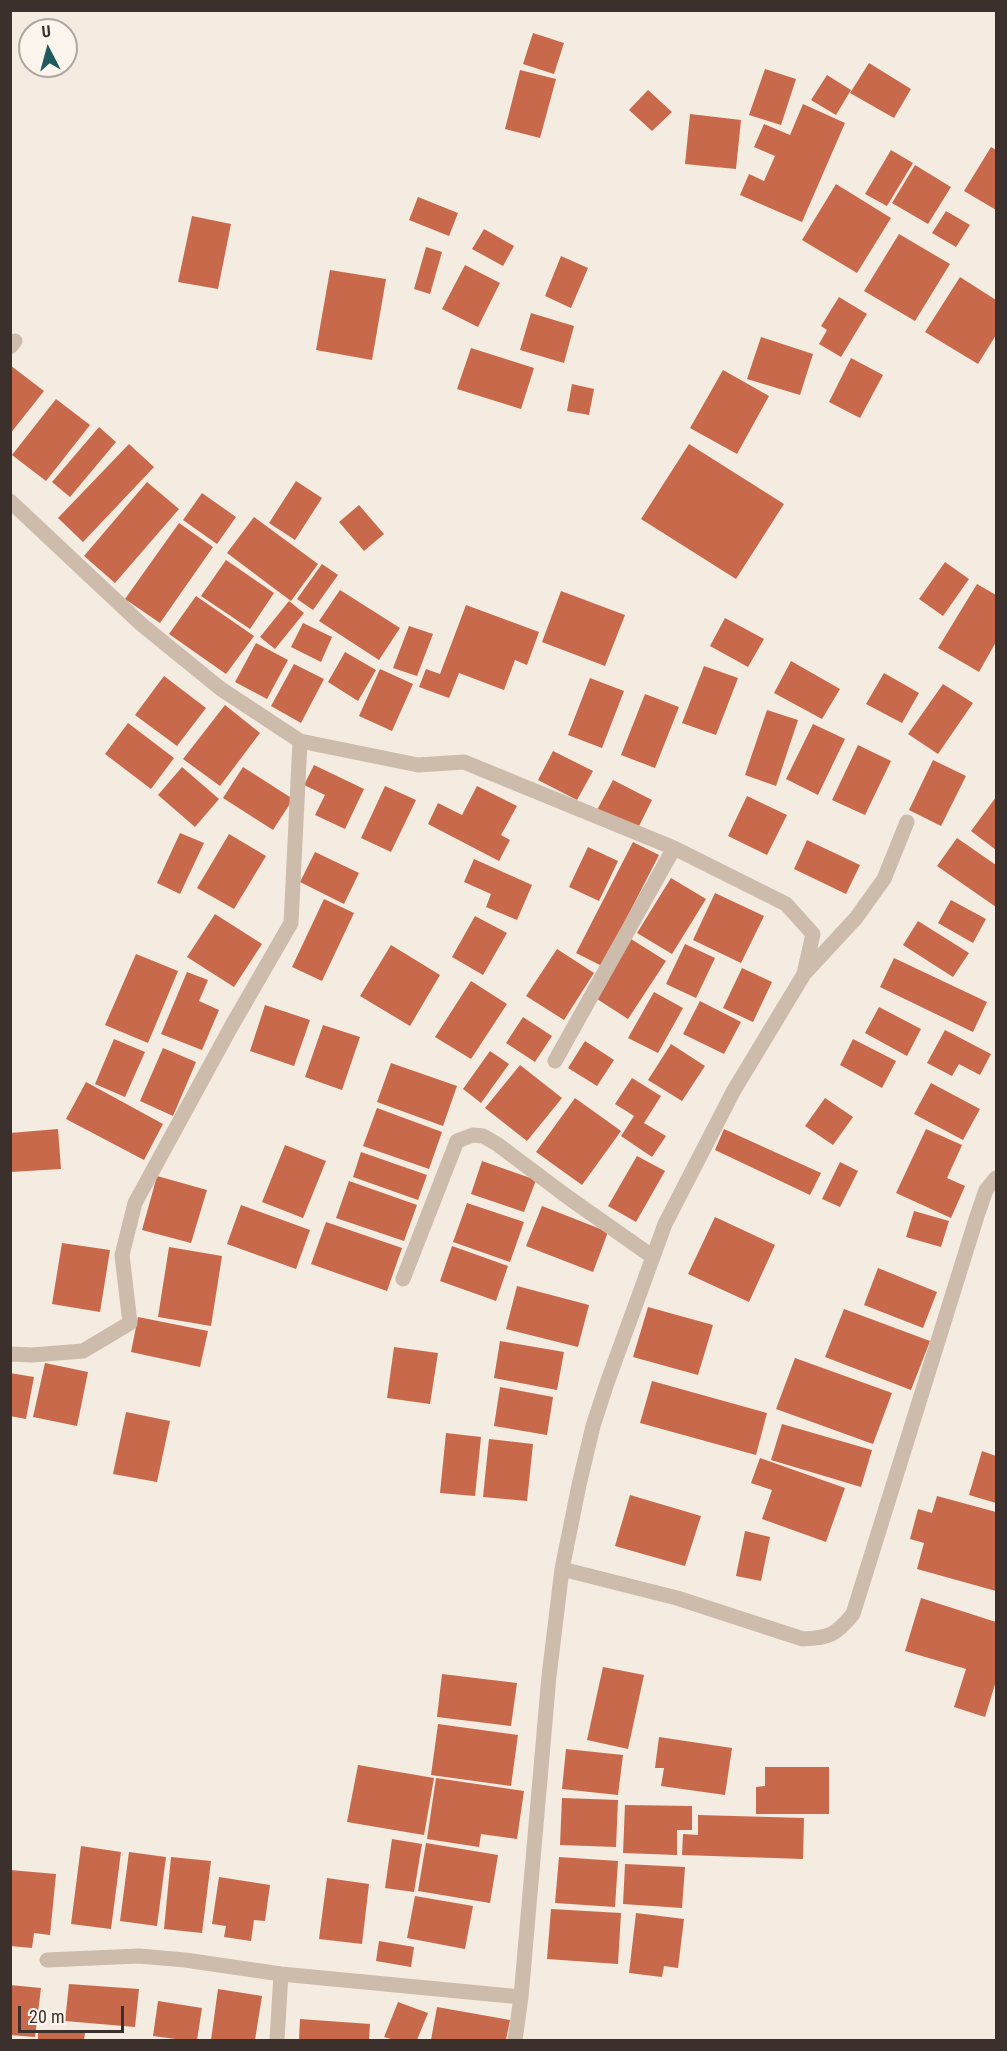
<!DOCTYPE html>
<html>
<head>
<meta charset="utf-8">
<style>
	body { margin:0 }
	#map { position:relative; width:1007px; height:2051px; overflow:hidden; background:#f4ebe1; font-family:"Roboto Condensed",sans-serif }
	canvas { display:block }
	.frame { position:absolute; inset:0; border:12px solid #3b302b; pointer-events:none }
	.north { position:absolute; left:18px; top:18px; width:60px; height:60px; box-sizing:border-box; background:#fbf5ee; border:2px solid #aea6a0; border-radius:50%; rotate:354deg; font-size:16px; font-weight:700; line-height:24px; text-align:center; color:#3b302b }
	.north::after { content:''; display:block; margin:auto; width:21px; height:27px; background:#1f5a5e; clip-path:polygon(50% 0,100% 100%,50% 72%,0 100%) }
	.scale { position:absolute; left:18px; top:2006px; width:106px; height:27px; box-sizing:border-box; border:3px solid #3b302b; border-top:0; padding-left:8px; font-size:18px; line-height:21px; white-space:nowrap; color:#3b302b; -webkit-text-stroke:4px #fbf5ee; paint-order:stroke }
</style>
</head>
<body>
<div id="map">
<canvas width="1007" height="2051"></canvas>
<div class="frame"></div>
<div class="north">U</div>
<div class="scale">20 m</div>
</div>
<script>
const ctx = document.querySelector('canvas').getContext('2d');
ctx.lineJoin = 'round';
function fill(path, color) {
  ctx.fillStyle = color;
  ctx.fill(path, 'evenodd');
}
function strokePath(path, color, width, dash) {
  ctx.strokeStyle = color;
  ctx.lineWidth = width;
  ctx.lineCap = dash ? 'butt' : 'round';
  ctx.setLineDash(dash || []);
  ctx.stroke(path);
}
fill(new Path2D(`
	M533,33l31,10 -10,31 -31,-10z
	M869,63l42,26 -17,29 -44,-25z
	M765,69l31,10 -15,46 -32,-10z
	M520,70l36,9 -16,59 -35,-9z
	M827,75l24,15 -15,25 -25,-15z
	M648,90l24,22 -20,19 -23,-21z
	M803,104l42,19 -43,99 -62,-27 9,-21 15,7 11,-25 -21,-9 10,-23 26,11z
	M690,114l51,6 -5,49 -51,-5z
	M991,147l5,3v60l-32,-19z
	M891,150l22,13 -26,43 -22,-12z
	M915,165l36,22 -23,37 -36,-21z
	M836,184l55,34 -34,55 -55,-33z
	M418,197l40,16 -9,23 -40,-16z
	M946,211l24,14 -14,22 -24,-14z
	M192,216l39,8 -13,65 -40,-7z
	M484,229l30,17 -11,20 -31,-17z
	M899,234l51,30 -35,57 -51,-30z
	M426,247l16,5 -12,42 -16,-5z
	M561,256l27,12 -17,40 -26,-12z
	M465,265l35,18 -22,44 -36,-18z
	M330,270l56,9 -14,81 -56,-10z
	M960,277l36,23v35l-18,29 -53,-32z
	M839,297l28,17 -26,43 -22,-13 8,-14 -6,-4z
	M531,313l43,13 -10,37 -44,-13z
	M761,337l52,17 -13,41 -53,-16z
	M471,348l63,20 -13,41 -64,-20z
	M851,358l32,17 -23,43 -31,-16z
	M10,365l34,26 -34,43z
	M723,370l46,26 -32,58 -47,-26z
	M572,384l22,5 -5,26 -22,-4z
	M56,399l34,26 -44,56 -34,-26z
	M99,427l17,15 -46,55 -18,-15z
	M129,444l25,23 -71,75 -25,-24z
	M689,444l95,60 -48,75 -95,-60z
	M296,481l26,17 -27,42 -26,-17z
	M147,482l32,27 -64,74 -31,-27z
	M202,493l34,24 -19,27 -34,-24z
	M359,505l25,29 -20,17 -25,-29z
	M254,517l64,47 -27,37 -64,-48z
	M179,523l34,24 -53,76 -35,-24z
	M226,560l48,33 -24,36 -49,-33z
	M945,562l24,17 -26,37 -24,-17z
	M322,564l16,11 -25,35 -16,-11z
	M977,584l19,11v47l-17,30 -41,-24z
	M340,590l60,38 -21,32 -60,-39z
	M561,591l64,24 -20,51 -63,-24z
	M196,596l58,40 -28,38 -57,-40z
	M289,601l15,12 -29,36 -15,-12z
	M466,605l73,27 -12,33 -12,-5 -11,30 -45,-17 -10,25 -30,-11 7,-18 14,5z
	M725,618l39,21 -16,28 -38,-21z
	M303,623l29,14 -11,25 -30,-15z
	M409,626l24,8 -16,42 -24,-8z
	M256,643l32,17 -21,39 -32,-17z
	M345,652l31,18 -18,31 -30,-19z
	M791,661l49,28 -18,30 -48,-26z
	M294,664l30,15 -23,44 -30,-17z
	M704,666l34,12 -22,57 -34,-12z
	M380,669l33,15 -21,47 -33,-15z
	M884,673l35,20 -17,30 -36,-19z
	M164,676l42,32 -29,38 -42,-31z
	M590,678l34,13 -22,57 -34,-13z
	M943,684l30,19 -35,51 -30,-20z
	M645,694l34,13 -24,61 -34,-13z
	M225,705l35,28 -40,53 -37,-27z
	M767,710l31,10 -22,66 -31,-11z
	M128,723l46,35 -23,31 -46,-35z
	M813,724l32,15 -27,56 -32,-16z
	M858,745l33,16 -26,54 -33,-15z
	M553,751l40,20 -16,29 -39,-20z
	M933,760l33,16 -25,50 -32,-16z
	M314,765l50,24 -19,40 -30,-14 10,-20 -21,-10z
	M182,767l37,32 -24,28 -37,-32z
	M243,767l50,32 -20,31 -50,-32z
	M613,780l39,20 -15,30 -40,-20z
	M385,786l31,14 -25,52 -30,-14z
	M477,786l40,20 -16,29 9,5 -11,21 -71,-37 10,-21 24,12z
	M747,796l40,19 -20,40 -39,-19z
	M996,797v53l-25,-19z
	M180,833l24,10 -24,51 -23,-11z
	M229,834l37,22 -32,53 -37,-21z
	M957,838l39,27v42l-59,-41z
	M807,840l53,25 -14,29 -52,-25z
	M633,842l26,13 -57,111 -26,-13z
	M588,847l30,14 -19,40 -30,-14z
	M315,852l44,21 -15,31 -44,-22z
	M474,859l58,26 -15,35 -31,-13 5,-13 -27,-12z
	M671,878l35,21 -34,55 -35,-21z
	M715,893l49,23 -23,47 -48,-23z
	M324,899l30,14 -32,68 -30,-14z
	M951,900l35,19 -13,24 -35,-20z
	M215,914l47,30 -28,43 -47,-30z
	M475,916l32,17 -24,42 -31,-18z
	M918,921l51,32 -16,24 -50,-32z
	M631,939l35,22 -38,58 -34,-22z
	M685,944l30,14 -19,40 -30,-14z
	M391,945l49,30 -30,51 -50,-30z
	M557,949l37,24 -30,47 -38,-24z
	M136,954l42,17 -30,72 -43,-18z
	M894,958l93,44 -14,30 -93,-45z
	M742,968l30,14 -19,40 -30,-14z
	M187,972l21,8 -9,21 20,9 -17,40 -41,-16z
	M471,981l36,23 -36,55 -36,-22z
	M654,992l29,16 -25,45 -30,-15z
	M700,1001l41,21 -17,32 -41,-20z
	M265,1005l45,15 -16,46 -44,-15z
	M879,1007l42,22 -14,27 -42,-23z
	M523,1017l29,19 -17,26 -29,-19z
	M323,1025l37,12 -18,53 -37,-13z
	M945,1030l46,24 -11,21 -21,-11 -7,12 -25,-13z
	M114,1039l31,13 -20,45 -30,-13z
	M853,1039l43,22 -14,27 -42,-23z
	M585,1041l29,19 -17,26 -29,-18z
	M671,1044l34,22 -23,35 -34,-21z
	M163,1048l33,14 -23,54 -33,-15z
	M490,1051l19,13 -28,39 -18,-14z
	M391,1063l66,23 -14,40 -66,-24z
	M520,1065l42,33 -35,43 -42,-33z
	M632,1078l29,18 -17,27 22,13 -14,21 -31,-21 13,-20 -19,-12z
	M86,1082l77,42 -19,36 -78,-41z
	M931,1083l49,26 -17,31 -49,-26z
	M575,1098l46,33 -39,54 -46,-33z
	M825,1098l28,19 -20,28 -28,-19z
	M377,1108l65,24 -13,37 -66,-23z
	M58,1129l3,40 -51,3v-39z
	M724,1129l97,44 -11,22 -95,-45z
	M926,1129l36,16 -15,33 18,8 -14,32 -55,-25z
	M285,1145l41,16 -23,57 -41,-16z
	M361,1152l66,23 -9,25 -65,-23z
	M637,1156l28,15 -29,51 -28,-16z
	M482,1161l54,19 -12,32 -53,-18z
	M840,1162l18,9 -18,36 -18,-8z
	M157,1176l50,14 -16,53 -49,-13z
	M349,1181l68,24 -13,36 -68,-23z
	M467,1203l57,19 -14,40 -57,-20z
	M241,1205l69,25 -14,39 -69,-25z
	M542,1206l66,26 -15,40 -67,-26z
	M914,1211l35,10 -8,26 -35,-10z
	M715,1217l60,28 -26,57 -61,-28z
	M326,1222l76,26 -15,43 -76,-27z
	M62,1243l48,7 -10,62 -48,-8z
	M452,1246l56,20 -12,35 -56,-20z
	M169,1247l53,9 -11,70 -53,-9z
	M878,1268l59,24 -14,36 -59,-23z
	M517,1286l72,19 -11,42 -72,-18z
	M648,1307l65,18 -15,50 -65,-18z
	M844,1309l86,32 -19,49 -86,-33z
	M138,1317l70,14 -8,36 -69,-15z
	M500,1341l64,11 -7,38 -63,-12z
	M394,1347l44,6 -8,51 -43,-6z
	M795,1358l97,35 -19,51 -97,-35z
	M45,1363l43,9 -11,54 -44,-9z
	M10,1373l24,4 -8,42 -16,-3z
	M652,1381l115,32 -11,42 -116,-32z
	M500,1387l53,10 -6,38 -53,-9z
	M126,1412l44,9 -13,61 -44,-8z
	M782,1424l90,26 -11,37 -90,-27z
	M446,1433l35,4 -6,59 -35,-3z
	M489,1439l44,5 -6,57 -44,-4z
	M982,1451l14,5v47l-27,-8z
	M760,1458l85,30 -19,54 -64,-23 10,-29 -21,-7z
	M630,1495l71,21 -16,50 -70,-20z
	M937,1496l59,16v79l-79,-22 7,-26 -14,-4 8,-30 14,4z
	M745,1531l25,6 -9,44 -25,-5z
	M921,1598l75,24v59l-11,36 -31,-10 12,-38 -61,-18z
	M603,1667l41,8 -16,74 -41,-9z
	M442,1674l75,9 -6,43 -74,-9z
	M438,1724l80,11 -7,51 -80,-11z
	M659,1737l73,11 -7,47 -64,-9 3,-18h-9z
	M566,1749l57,6 -5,40 -56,-6z
	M358,1765l76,13 -10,57 -77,-13z
	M765,1767h64v47h-73v-27l9,-1z
	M436,1778l88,13 -7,48 -36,-5 -2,13 -52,-8z
	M562,1798l56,2 -2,47 -56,-2z
	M625,1805l67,1v24h-15v25l-54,-2z
	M698,1815l106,3 -1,41 -121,-4 1,-21 15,1z
	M392,1839l30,5 -8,48 -29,-4z
	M426,1843l72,12 -8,48 -72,-12z
	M81,1846l40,6 -10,77 -40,-5z
	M129,1852l37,5 -9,69 -37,-5z
	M171,1857l40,4 -9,72 -38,-4z
	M559,1857l59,4 -3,46 -60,-4z
	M625,1864l60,3 -3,41 -59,-4z
	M10,1870l46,4 -6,61 -16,-2 -2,15 -22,-2z
	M219,1877l51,8 -5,36 -11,-1 -3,21 -27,-4 2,-11 -14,-2z
	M327,1878l42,6 -7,60 -43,-5z
	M415,1896l58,10 -8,43 -58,-11z
	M551,1909l70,4 -3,51 -71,-5z
	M636,1913l48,6 -6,49 -14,-2 -2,11 -33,-4z
	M379,1941l35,6 -3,20 -35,-6z
	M69,1984l70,5 -4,38 -70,-6z
	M10,1985l31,3 -6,49 -25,-2z
	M218,1989l44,7 -7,44h-44z
	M158,2001l44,7 -5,32h-14l-30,-4z
	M398,2002l30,11 -11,27h-23l-10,-3z
	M437,2007l73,13 -4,20h-75z
	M300,2019l70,5 -1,16h-70z
	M38,2031l47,2 -1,7h-46z`), '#c8694b');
strokePath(new Path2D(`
	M10,347l5,-6
	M10,501l131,123 80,65 79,52 118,24 46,-3 210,86 112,56 27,30 -9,40 -70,116 -69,134 -58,159 -14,43 -14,59 -17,84 -13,107 -28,321 -6,43
	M806,972l50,-54 28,-39 23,-57
	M555,1061l119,-213
	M403,1279l54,-138 16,-6 10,1 14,8 72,54 84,59
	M10,1354l22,1 51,-4 47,-28 -8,-68 13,-52 96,-176 60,-104 9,-182
	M562,1569l115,29 126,41c26,-1 33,-4 50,-25l124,-398 9,-26 10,-12
	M47,1960l92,-4 46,4 96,14 240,23
	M277,2040l4,-66`), '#cdbbac', 15);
</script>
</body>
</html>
